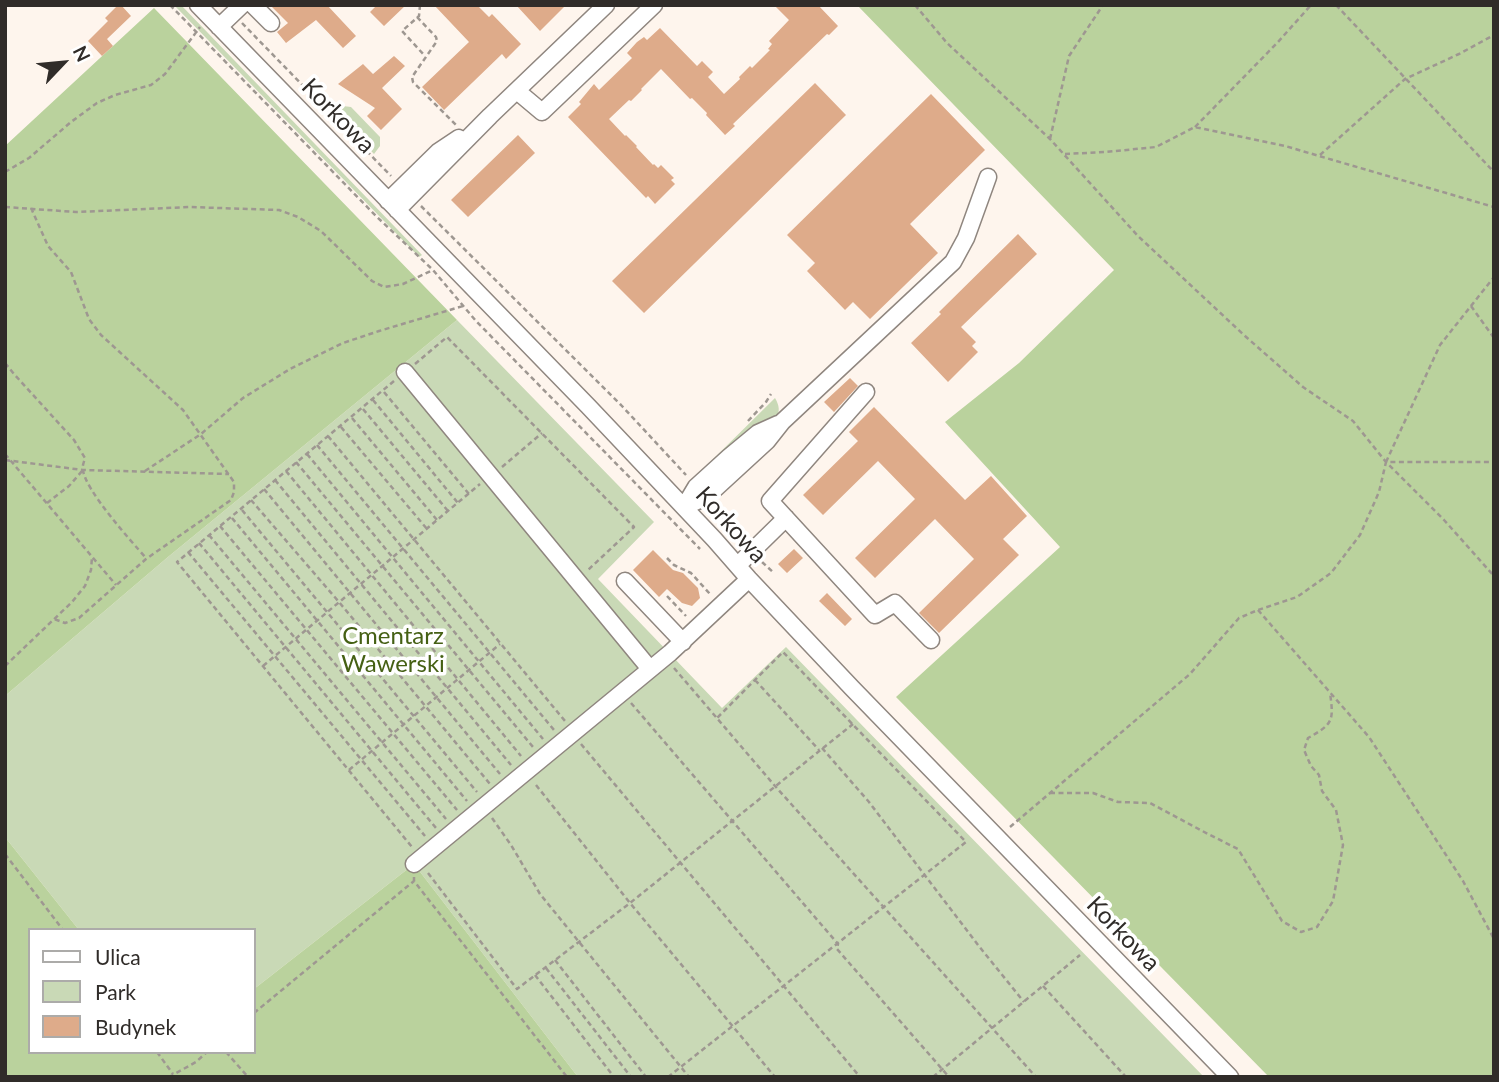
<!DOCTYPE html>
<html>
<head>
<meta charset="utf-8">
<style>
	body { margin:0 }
	#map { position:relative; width:1499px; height:1082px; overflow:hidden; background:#fef5ed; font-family:Lato,sans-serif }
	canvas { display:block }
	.frame { position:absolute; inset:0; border:7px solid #302c29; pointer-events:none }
	.legend { position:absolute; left:28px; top:928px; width:228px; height:126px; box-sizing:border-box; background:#fff; border:2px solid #acaba9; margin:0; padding:9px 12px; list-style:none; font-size:21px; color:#302c29 }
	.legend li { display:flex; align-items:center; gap:14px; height:35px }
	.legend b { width:35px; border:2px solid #acaba9 }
	.north { position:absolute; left:28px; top:28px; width:70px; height:70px; -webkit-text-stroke:5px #fff; paint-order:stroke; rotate:64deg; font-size:19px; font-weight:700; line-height:28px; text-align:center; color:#302c29 }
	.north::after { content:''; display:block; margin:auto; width:24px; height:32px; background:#302c29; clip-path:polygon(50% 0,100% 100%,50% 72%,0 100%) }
</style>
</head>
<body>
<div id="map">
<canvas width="1499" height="1082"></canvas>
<div class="frame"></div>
<ul class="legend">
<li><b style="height:9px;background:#fff"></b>Ulica</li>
<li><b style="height:19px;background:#c9d9b6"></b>Park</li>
<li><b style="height:19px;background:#deab8a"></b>Budynek</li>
</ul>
<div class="north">N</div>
</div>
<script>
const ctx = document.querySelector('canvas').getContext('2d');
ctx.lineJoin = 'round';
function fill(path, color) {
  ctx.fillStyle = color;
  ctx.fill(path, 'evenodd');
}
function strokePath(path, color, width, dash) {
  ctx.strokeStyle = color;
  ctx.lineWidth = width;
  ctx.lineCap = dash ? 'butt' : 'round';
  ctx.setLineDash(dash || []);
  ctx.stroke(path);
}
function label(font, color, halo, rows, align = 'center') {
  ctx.font = font + ' Lato,sans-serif';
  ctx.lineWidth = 7;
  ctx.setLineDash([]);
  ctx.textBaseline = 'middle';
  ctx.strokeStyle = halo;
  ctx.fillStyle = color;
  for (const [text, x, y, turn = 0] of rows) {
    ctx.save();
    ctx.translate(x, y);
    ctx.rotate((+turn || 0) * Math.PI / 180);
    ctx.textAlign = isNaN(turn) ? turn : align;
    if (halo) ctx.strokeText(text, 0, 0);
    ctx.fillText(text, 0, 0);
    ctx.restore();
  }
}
fill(new Path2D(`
	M174,5h7l241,250 -3,2z
	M343,106l8,1 29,30v9l-6,8 -40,-42 4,-4z
	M457,320l197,202 -56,57 124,129 64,-61 418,430h-626l-164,-213 -160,125v-59h-175l-74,-93v-141l163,-139z
	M775,398c4,7 6,14 0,20l-75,56 -1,-1z`), '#c9d9b6');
fill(new Path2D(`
	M857,5h637v1072h-225l-373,-380 164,-150 -115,-125 74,-59 95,-93z
	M154,8l303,312 -289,237 -163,139v-550z
	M5,837l74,93h-49v122h224v-63l160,-125 164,213h-573z`), '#bad29d');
fill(new Path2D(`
	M118,5h3l10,11 -24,23 6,7 -11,10 -14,-15 20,-20 -3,-3z
	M270,5h57l29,31 -13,12 -27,-28 -30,23 -9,-11 11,-9z
	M377,5h29l-22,21 -14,-14z
	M434,5h43l12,12 3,-3 29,30 -15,15 -4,-5 -58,56 -22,-23 47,-45z
	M516,5h50l-26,26z
	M774,5h44l20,21 -9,9 -2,-1 -24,23 -70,67 2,2 -10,9 -19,-20 1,-2 -15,-15 -2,1 -29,-30 -20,20 1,1 -11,11 -2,-1 -20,19 16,17 1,-1 11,11 -1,1 17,18 1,-1 4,4 3,-3 13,13 -3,2 4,4 -20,20 -7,-8 -2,2 -78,-81 13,-13 -2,-2 15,-18 5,6 33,-32 -5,-5 10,-11 7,-5 3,3 13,-12 37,38 5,-5 11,11 -5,5 16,17 16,-15 -1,-2 11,-11 2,2 18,-18 -2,-1 4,-5 -3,-3 20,-21z
	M394,56l11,10 -23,22 20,21 -21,21 -14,-14 8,-8 -37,-24 25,-20 10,10z
	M815,83l31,32 -202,198 -32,-32z
	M931,94l54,56 -75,74 28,29 -68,66 -17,-17 -8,8 -38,-39 8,-8 -28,-28z
	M518,135l17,18 -67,64 -17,-17z
	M1018,234l19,20 -76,73 15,15 -4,4 6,6 -30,30 -37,-39 30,-29 -2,-2z
	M850,378l8,8 -24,26 -10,-10z
	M874,407l91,93 26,-24 36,40 -24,23 16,16 -80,78 -20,-20 55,-54 -39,-40 -60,59 -20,-20 60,-59 -37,-38 -55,54 -20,-20 55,-54 -9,-9z
	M794,549l9,9 -16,15 -9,-9z
	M653,550l20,20 10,3 15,15 2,10 -8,8 -10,-3 -15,-14 -8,8 -26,-27z
	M827,593l25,26 -7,7 -26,-25z`), '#deab8a');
const minor = new Path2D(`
	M198,5l390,401 126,133 35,40 103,109 378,389
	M253,5l18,18
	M219,27l23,-22
	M517,91l25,21 112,-107
	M388,201l50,-49 21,-14
	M397,210l93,-94 116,-111
	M405,372l245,297
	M866,392l-96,109 105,114 20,-12 36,37
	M684,507l22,-10 61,-56 15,-19 171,-160 13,-24 22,-61
	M684,507l12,-20 33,-30 29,-24 20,-9
	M738,565l48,-47
	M625,581l58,61
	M414,864l256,-211 79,-74`);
strokePath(minor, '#8f867f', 19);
strokePath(new Path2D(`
	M170,5l206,211 57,54 43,51 224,228
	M420,5l-1,11 -17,15 23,25
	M915,5l32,38 103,96 88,97 107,100 58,51 50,34 33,41 58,58 50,56
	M1336,5l158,167
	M417,17l19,20 1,4 -25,36 1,5 43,43
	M242,23l149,153
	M1195,127l83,-85 33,-37
	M1050,139l19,-83 34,-51
	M1065,154l41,-2 50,-5 39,-20 90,19 209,61
	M1320,155l85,-76 54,-25 35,-19
	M5,172l24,-14 42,-36 26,-19 18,-8 36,-10 14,-11 35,-47
	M421,206l200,199 65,70
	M5,207l71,5 113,-5 90,3 19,7 23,14 51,50 12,6 19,-3 30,-14
	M31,208l17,38 23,26 18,47 12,16 82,75 51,72v10l-3,8 -85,59 -67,59 -14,5 -11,-4
	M1471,306l23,32
	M5,363l9,11 60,66 11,18c-1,4 -3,8 -2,12 2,20 48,71 63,88
	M415,364l32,-27 187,190 -46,43
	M394,381l-217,181 235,285
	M384,392l85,102
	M373,400l85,103
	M363,409l85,102
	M352,418l85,102
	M748,421l18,-19 5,-8
	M341,427l86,102
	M328,436l237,285
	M317,445l237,285
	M5,454l111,131
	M307,454l236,285
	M5,460l78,10 146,4
	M296,462l237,285
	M1386,462l54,-117 54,-68
	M502,467l40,-34
	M145,471l56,-37 42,-36 47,-29 53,-26 36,-12 84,-25
	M286,471l235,285
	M275,480l236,285
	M264,489l236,285
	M251,500l88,102 151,182
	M47,503l22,-17 14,-16
	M716,509l26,33
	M242,510l235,282
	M232,518l235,283
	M220,526l237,284
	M209,535l237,284
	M199,543l237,285
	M188,552l237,284
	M667,558l7,7 17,8 19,21
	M762,562l12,11
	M667,596l19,20
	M1258,610l111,127 94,144 31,58
	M5,666l67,-64 13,-16 6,-16 1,-13
	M263,666l217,-182
	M674,668l101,118 261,291
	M755,680l64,70
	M631,703l207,241 -1,5 112,128
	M581,744l279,333
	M822,748l47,54 109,143 46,57
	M349,770l151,-126
	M536,785l94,118 145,174
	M1050,793h43l25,9 32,1 58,31 30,15 44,72 19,11 16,-5 16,-26 10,-56 -7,-35 -14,-19 -3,-16 -8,-9 -7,-16 4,-12c25,-14 26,-17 22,-45
	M492,818l19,27 29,49 149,183
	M1010,827l180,-153 49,-56 19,-8 39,-13 34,-24 29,-38 19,-43 7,-30h108
	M5,854l58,76
	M428,873l89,116 113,-86 223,-179
	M414,877v4l153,196
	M555,960l91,117
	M546,968l85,109
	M535,975l79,102
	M1043,986l83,91
	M254,1013l160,-132
	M157,1052l16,22
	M226,1052l22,25
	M169,1077l27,-15 11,-10
	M668,1077l298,-235 -183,-190 -66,66
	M933,1077l147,-122`), '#9e9791', 2.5, [5, 3.5]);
strokePath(minor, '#fff', 16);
label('24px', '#302c29', '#fff', [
	["Korkowa",338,116,46],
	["Korkowa",731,525,48],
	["Korkowa",1123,934,46]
]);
label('24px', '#456014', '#fff', [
	["Cmentarz",393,636],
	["Wawerski",393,664]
]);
</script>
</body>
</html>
